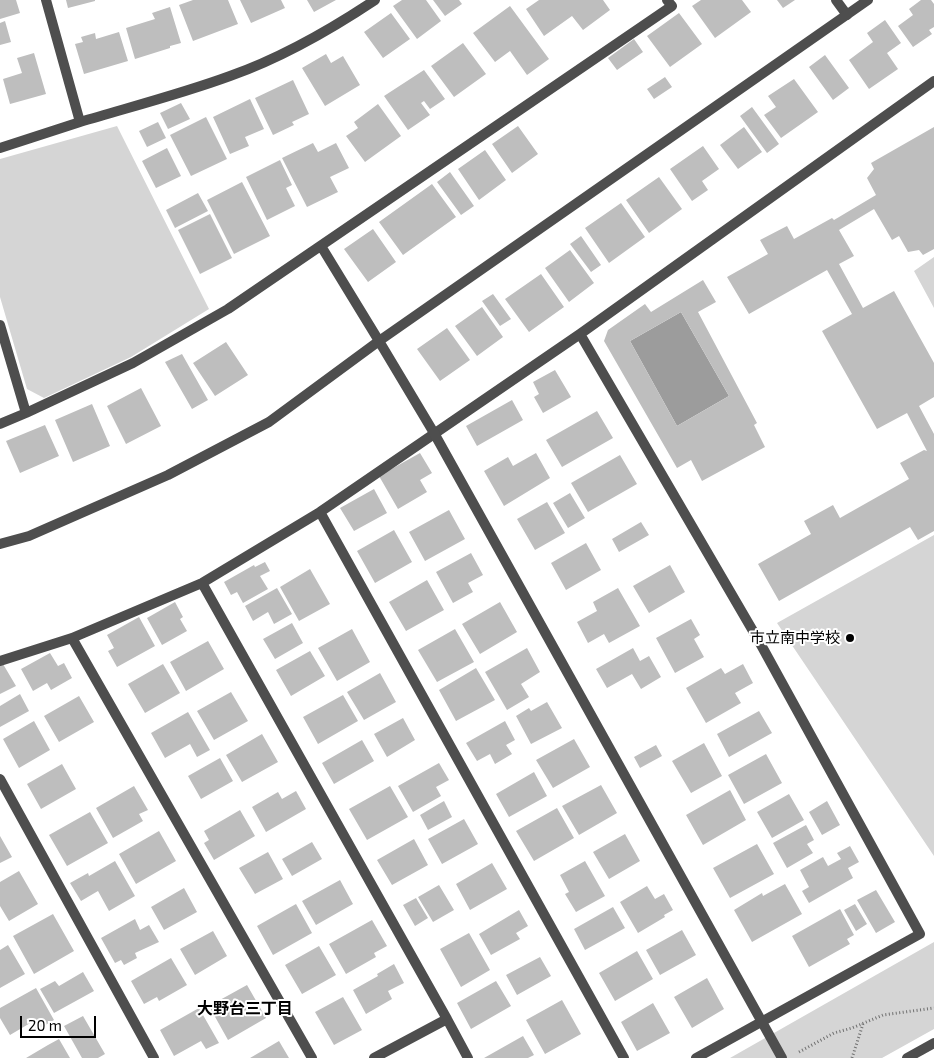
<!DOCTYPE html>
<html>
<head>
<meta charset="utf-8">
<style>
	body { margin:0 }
	#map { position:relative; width:934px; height:1058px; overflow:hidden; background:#fff; font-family:"Exo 2",sans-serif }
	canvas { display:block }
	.scale { position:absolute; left:20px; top:1016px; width:76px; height:22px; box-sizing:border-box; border:2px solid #000; border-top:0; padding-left:6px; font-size:15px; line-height:18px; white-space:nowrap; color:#000; -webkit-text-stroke:4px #fff; paint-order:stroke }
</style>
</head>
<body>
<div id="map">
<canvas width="934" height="1058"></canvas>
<div class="scale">20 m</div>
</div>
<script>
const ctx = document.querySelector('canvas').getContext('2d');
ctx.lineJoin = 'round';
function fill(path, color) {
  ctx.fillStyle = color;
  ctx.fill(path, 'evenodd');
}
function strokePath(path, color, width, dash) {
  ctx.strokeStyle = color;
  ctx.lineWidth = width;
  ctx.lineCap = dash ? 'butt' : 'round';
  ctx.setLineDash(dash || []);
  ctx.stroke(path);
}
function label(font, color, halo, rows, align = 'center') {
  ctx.font = font + ' "Exo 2","Noto Sans JP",sans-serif';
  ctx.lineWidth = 4;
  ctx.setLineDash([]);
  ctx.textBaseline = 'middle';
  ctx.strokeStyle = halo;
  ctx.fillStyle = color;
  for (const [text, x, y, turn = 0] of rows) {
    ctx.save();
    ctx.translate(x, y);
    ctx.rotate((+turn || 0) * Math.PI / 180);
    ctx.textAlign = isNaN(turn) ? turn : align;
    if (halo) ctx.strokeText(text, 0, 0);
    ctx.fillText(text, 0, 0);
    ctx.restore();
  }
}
fill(new Path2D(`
	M117,126l92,183 -78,48 -87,41 -17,-9 -27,-92v-138z
	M934,257v51l-20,-37z
	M934,535v321l-157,-233z
	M934,942v87l-52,29h-152z`), '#d5d5d5');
fill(new Path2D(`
	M681,312l48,84 -52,30 -47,-85z`), '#9c9c9c');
fill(new Path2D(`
	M0,0h16l4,13 -20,6z
	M66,0h29v1l-27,7z
	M193,0h35l10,24 -45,17 -14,-36z
	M240,0h41l4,8 -34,15z
	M307,0h29l-22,12z
	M402,0h24l15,21 -24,18 -24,-33z
	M433,0h26l3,4 -17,12z
	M539,0h64l7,10 -27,20 -11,-14 -28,20 -18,-27z
	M701,0h41l9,12 -36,26 -23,-32z
	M777,0h18l-12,8z
	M921,0h10l3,4v23l-5,3 3,4 -19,13 -15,-21 15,-11 -4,-6z
	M510,6l39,53 -22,16 -17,-24 -15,11 -22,-29z
	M170,7l11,36 -11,3v2l-35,11 -9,-31 29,-9 -3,-6z
	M391,13l19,26 -27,19 -19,-26z
	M679,13l23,31 -32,23 -23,-31z
	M885,20l16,23 -14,10 11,16 -29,20 -20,-29 24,-18 -6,-9z
	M5,21l6,21 -11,3v-22z
	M119,32l9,29 -44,13 -9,-30 8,-2 -2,-5 14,-4 1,6z
	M634,39l9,13 -26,18 -9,-12z
	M463,43l23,31 -32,23 -23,-31z
	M34,53l12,41 -36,10 -7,-25 19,-6 -5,-15z
	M326,54l5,9 12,-7 17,29 -35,21 -23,-38z
	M825,55l24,33 -16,12 -24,-33z
	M424,70l21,29 -15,10 -6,-8 -3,2 9,12 -22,15 -24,-34z
	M665,77l7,10 -18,12 -7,-10z
	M794,79l24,33 -37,26 -17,-23 12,-8 -8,-11z
	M293,80l16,34 -17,8 2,3 -21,10 -18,-37z
	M250,99l14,30 -19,8 4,9 -19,8 -17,-37z
	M181,103l9,16 -22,10 -8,-16z
	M378,104l23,32 -36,26 -19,-26 12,-8 -4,-6z
	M752,107l27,37 -12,9 -27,-37z
	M206,117l21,42 -36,17 -21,-41z
	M158,122l8,16 -19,9 -8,-16z
	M518,126l20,28 -26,19 -20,-29z
	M744,127l18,25 -24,17 -18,-24z
	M934,127v122l-11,6 -4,-5 -11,2 -9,-16 -7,4 -18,-31 -35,21 15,26 -15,8 24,44 31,-17 40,72v34l-15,9 15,28v97l-16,9 -8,-13 -131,74 -21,-37 53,-30 -7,-13 29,-16 7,13 69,-39 -9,-16 24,-13 3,1 -20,-38 -30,16 -55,-98 30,-17 -25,-44 -78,44 -22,-37 41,-23 -8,-14 27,-14 7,13 38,-21 2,2 42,-25 -9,-17 7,-9 -3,-6z
	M313,143l5,9 18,-9 13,25 -19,9 8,15 -31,15 -25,-49z
	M703,146l16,23 -17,12 6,9 -16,11 -22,-32z
	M167,148l14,28 -25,12 -14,-27z
	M485,150l21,30 -27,20 -21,-31z
	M280,160l12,25 -6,3 9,18 -28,14 -21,-43z
	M450,172l24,34 -13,9 -24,-33z
	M659,177l23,32 -33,24 -23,-33z
	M242,182l28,54 -36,18 -27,-54z
	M432,184l24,33 -53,38 -24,-33z
	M198,193l10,18 -33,17 -9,-18z
	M621,203l24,34 -36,26 -24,-35z
	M210,214l22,44 -32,16 -22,-44z
	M373,229l23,33 -28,20 -24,-33z
	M581,236l20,29 -10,7 -21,-28z
	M570,250l24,33 -25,19 -24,-34z
	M541,274l23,33 -35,25 -24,-33z
	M703,280l13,22 -18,10 59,111 -3,2 11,22 -63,34 -11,-21 -14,8 -73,-127 4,-11 37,-26 6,8zM681,312l48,84 -52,30 -47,-85z
	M493,294l18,25 -11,7 -18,-25z
	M482,307l21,30 -26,19 -22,-30z
	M447,328l23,32 -30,21 -23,-32z
	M226,342l22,33 -33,21 -22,-33z
	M182,354l26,46 -16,9 -27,-47z
	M555,370l16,27 -28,16 -9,-16 5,-3 -6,-12z
	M141,388l20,38 -35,18 -19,-38z
	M512,400l11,20 -46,26 -11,-20z
	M92,404l18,42 -37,16 -18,-42z
	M597,411l16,27 -51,29 -16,-27z
	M45,425l14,31 -39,17 -14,-32z
	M420,453l12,20 -12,7 7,12 -29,17 -19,-33z
	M536,453l14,25 -46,28 -20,-35 24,-14 5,9z
	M620,455l17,29 -49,28 -17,-29z
	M374,489l13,24 -33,18 -14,-23z
	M570,493l15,25 -17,10 -15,-25z
	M547,502l18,31 -30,17 -18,-31z
	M449,510l16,29 -40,22 -16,-29z
	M641,522l8,13 -30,17 -7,-13z
	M394,530l18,32 -37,21 -18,-32z
	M586,543l15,27 -35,20 -15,-27z
	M471,553l12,22 -15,8 5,9 -20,11 -17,-31z
	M265,562l5,9 -10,5 8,13 -25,14 -6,-11 -6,3 -7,-13 30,-17 1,2z
	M670,565l15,27 -36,21 -16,-27z
	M310,569l20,35 -31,17 -19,-34z
	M427,580l17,30 -38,21 -17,-29z
	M277,588l15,26 -18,10 -6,-12 -15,9 -8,-15z
	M618,588l22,38 -31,17 -5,-9 -16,9 -11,-21 20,-11 -4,-9z
	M175,602l8,15 -3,2 7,12 -25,14 -15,-27z
	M500,602l17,30 -37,22 -18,-30z
	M139,617l16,29 -38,21 -9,-16 6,-3 -7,-13z
	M691,619l9,16 -6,4 10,18 -29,16 -19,-35z
	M292,623l11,20 -28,16 -12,-20z
	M352,629l18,33 -33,19 -19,-33z
	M455,629l19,33 -37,20 -19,-32z
	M208,641l16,28 -38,22 -16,-29z
	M527,648l13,24 -19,12 8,13 -22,13 -22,-38z
	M633,648l7,13 9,-5 12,21 -20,12 -9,-15 -25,14 -11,-19z
	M310,651l15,25 -34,20 -15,-26z
	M50,653l8,13 6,-3 8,15 -21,12 -4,-7 -14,8 -12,-22z
	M3,664l13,22 -16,8v-28z
	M163,664l17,29 -35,20 -17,-29z
	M743,664l10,19 -18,10 6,10 -35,20 -20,-35 35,-20 4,6z
	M476,668l19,32 -39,21 -17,-31z
	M380,673l16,29 -32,18 -17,-28z
	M231,692l17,29 -34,19 -17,-29z
	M20,694l9,17 -29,16v-21z
	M343,695l15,26 -40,23 -15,-27z
	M79,696l15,26 -35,20 -15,-26z
	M547,702l15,26 -31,16 -15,-28 13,-8 2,3z
	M759,711l13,22 -43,24 -12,-23z
	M188,712l22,38 -13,7 -7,-13 -25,14 -14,-25z
	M403,718l12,22 -28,17 -13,-23z
	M34,721l16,29 -31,18 -16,-29z
	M505,721l10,19 -9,5 6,9 -17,10 -5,-10 -13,7 -11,-18z
	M262,734l16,28 -36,20 -16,-27z
	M574,739l16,28 -37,21 -17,-28z
	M362,740l12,21 -40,23 -12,-21z
	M704,743l18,33 -31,17 -19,-32z
	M656,745l6,11 -22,12 -6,-11z
	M766,754l16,29 -38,21 -16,-29z
	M220,758l13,23 -32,18 -13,-23z
	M439,763l10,17 -13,7 5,9 -28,16 -15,-26z
	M62,764l14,25 -35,20 -14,-25z
	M534,772l13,24 -38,21 -13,-23z
	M601,785l16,28 -38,22 -17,-29z
	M134,786l14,24 -9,4 4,7 -30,17 -17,-30z
	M390,786l18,31 -41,23 -18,-31z
	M730,790l16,30 -43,25 -17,-30z
	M296,791l10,18 -40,23 -14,-25 26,-15 4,7z
	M789,794l15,26 -32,18 -15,-26z
	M444,801l8,16 -24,13 -8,-15z
	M827,801l13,24 -18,10 -13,-23z
	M557,808l17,30 -40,23 -18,-30z
	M240,810l15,26 -41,24 -10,-17 5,-3 -5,-9z
	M90,812l18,31 -41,23 -18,-31z
	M464,819l14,25 -36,20 -14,-25z
	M806,825l8,15 -7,4 6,9 -26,15 -14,-25z
	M159,831l17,30 -40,23 -17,-30z
	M625,834l15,27 -31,18 -16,-27z
	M0,836l12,21 -12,6z
	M414,839l14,26 -36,20 -15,-25z
	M312,842l10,17 -30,17 -10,-17z
	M757,844l17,30 -44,24 -17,-30z
	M850,846l9,16 -11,6 5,10 -44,25 -7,-12 7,-4 -9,-17 23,-13 5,9 13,-7 -4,-6z
	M268,852l15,27 -28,15 -16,-26z
	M115,861l20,35 -26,15 -11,-20 -17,10 -11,-18 18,-10 1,3z
	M585,861l20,35 -29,16 -11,-18 4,-2 -9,-17z
	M492,863l15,26 -37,21 -14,-26z
	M19,871l19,33 -29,17 -9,-15v-24z
	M340,880l13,24 -37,21 -14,-24z
	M785,884l17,30 -50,28 -18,-32 28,-17 1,3z
	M439,885l15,25 -21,12 -15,-25z
	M647,886l8,13 9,-5 9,16 -9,5 1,2 -27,16 -18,-31z
	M184,888l13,24 -33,18 -13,-23z
	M876,890l19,32 -19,11 -19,-33z
	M416,898l12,20 -13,8 -12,-21z
	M296,904l16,29 -39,22 -16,-29z
	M855,904l12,20 -11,7 -12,-21z
	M613,907l12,21 -40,22 -11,-21z
	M840,909l14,26 -7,4 3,5 -41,23 -17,-31z
	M519,910l9,16 -12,7 4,6 -29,16 -12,-21z
	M53,914l21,37 -40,23 -21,-38z
	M135,919l5,11 9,-5 10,17 -24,11 2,5 -13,7 -3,-5 -6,3 -14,-25z
	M372,920l15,26 -13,7 2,4 -30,17 -17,-30z
	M682,930l14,25 -36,20 -14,-25z
	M213,931l14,25 -32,19 -15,-26z
	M469,933l21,37 -29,17 -21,-38z
	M8,945l17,29 -25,14v-38z
	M319,946l17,29 -34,19 -17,-29z
	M637,951l16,28 -38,22 -16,-28z
	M540,957l11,19 -34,19 -11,-20z
	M171,958l16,27 -28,16 -2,-4 -13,7 -13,-23z
	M394,964l10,19 -16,8 4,8 -26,15 -13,-24 25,-14 -1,-2z
	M83,972l11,19 -40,22 -14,-24 15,-8 4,5z
	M707,978l17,31 -32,19 -18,-31z
	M496,981l15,25 -40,23 -14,-26z
	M247,985l19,33 -38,22 -19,-34z
	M36,988l18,32 -17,10 -5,-8 -22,13 -10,-17v-10z
	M343,997l19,33 -28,15 -19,-33z
	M562,1000l19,34 -36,20 -19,-34z
	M653,1003l17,30 -33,18 -16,-29z
	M199,1008l20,35 -13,6 -5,-8 -27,15 -14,-26z
	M83,1016l22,38 -7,4h-16l-18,-32z
	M523,1036l11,19 -6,3h-44z
	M59,1039l11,19h-44l22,-13z
	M279,1041l10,17h-39z`), '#bebebe');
strokePath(new Path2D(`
	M799,1052l35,-19 18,-5 31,-13 51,-7
	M852,1058l11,-34`), '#707070', 3, [1, 2.5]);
strokePath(new Path2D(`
	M836,0l11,15
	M80,122c50,-15 101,-28 150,-46 51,-18 100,-46 145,-76
	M0,148l80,-26 -34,-122
	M321,246l58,95
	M0,325l26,88 -26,11
	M580,334l180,309 160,291 -224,124
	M26,413l107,-50 95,-54 444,-303 -5,-6
	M320,512l304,546
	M202,583l245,436 -73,39
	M72,638l240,420
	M0,661l72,-23 130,-55 118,-71 260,-178 354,-253
	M0,779l154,279
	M447,1019l21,39
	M907,1058l27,-15`), '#4e4e4e', 10);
strokePath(new Path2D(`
	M379,341l55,92 348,625
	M0,544l29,-8 139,-61 101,-53 110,-81 489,-341`), '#4e4e4e', 10);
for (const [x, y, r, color] of [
	[850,638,5,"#000"]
]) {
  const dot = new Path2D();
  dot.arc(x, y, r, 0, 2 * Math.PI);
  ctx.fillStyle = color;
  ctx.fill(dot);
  strokePath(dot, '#fff', 2);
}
label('15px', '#000', '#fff', [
	["市立南中学校",840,638]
], 'right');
label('bold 16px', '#000', '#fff', [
	["大野台三丁目",245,1009]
]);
</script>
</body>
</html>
